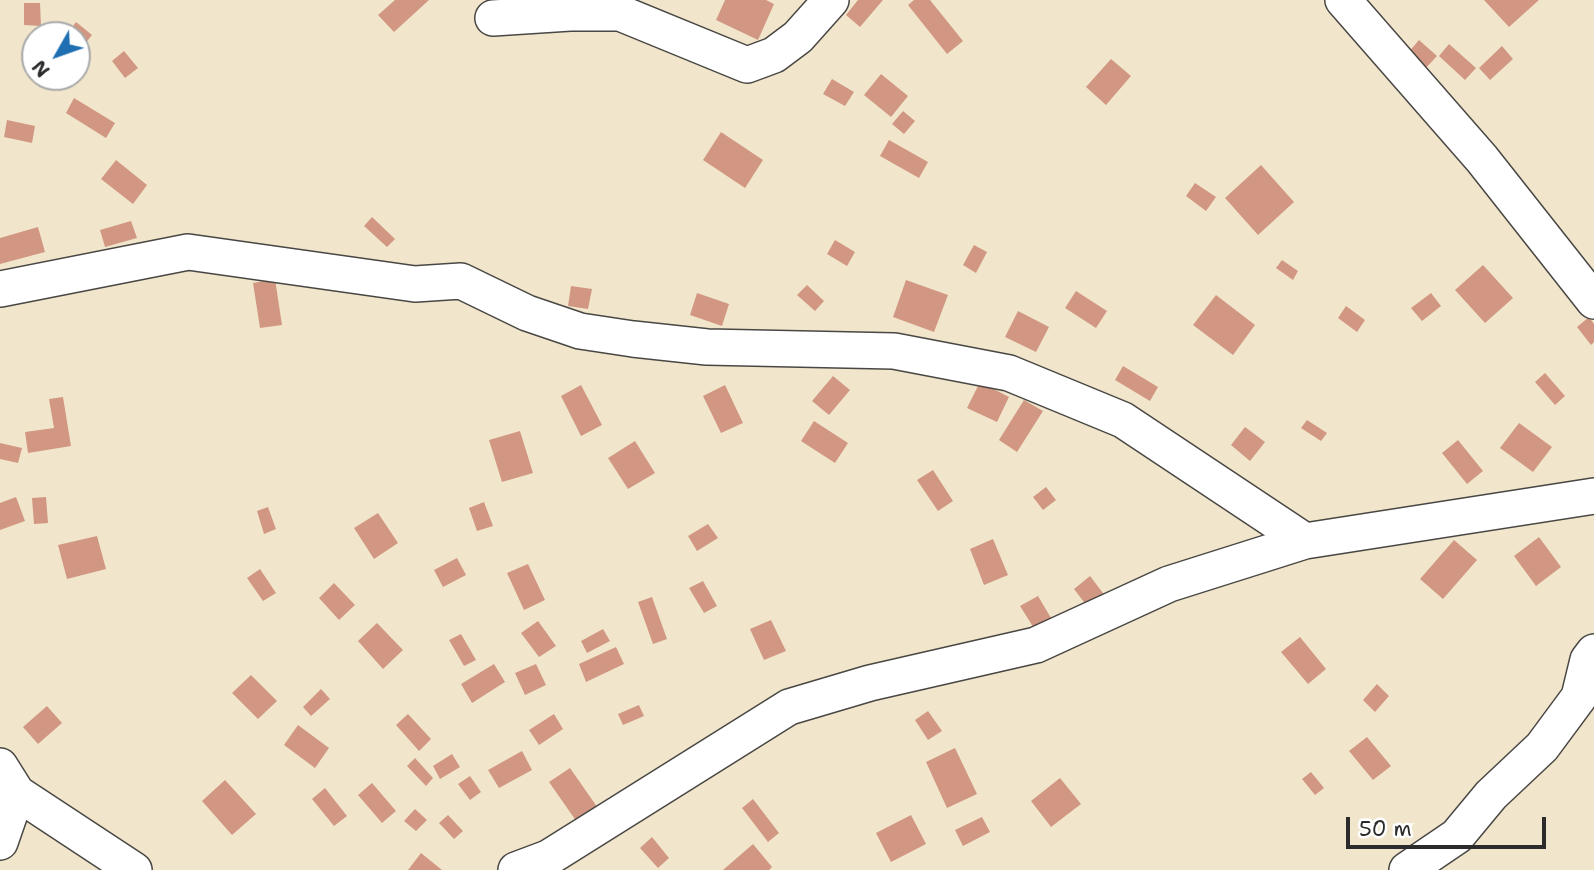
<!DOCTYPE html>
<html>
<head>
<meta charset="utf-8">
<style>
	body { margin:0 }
	#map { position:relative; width:1594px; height:870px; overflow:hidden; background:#f1e6cc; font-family:"Shantell Sans",sans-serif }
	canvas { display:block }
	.north { position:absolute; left:21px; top:21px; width:70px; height:70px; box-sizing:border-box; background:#fff; border:2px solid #aaa; border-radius:50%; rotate:230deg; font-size:19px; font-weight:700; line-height:28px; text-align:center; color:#2b2b2b }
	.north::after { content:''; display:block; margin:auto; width:24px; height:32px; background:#1f6fb2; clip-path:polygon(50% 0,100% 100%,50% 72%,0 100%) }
	.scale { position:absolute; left:1346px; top:817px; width:200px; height:32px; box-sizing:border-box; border:4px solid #2b2b2b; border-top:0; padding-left:9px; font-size:21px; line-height:24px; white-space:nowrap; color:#2b2b2b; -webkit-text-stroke:5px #fff; paint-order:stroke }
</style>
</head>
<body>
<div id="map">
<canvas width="1594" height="870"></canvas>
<div class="north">N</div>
<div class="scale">50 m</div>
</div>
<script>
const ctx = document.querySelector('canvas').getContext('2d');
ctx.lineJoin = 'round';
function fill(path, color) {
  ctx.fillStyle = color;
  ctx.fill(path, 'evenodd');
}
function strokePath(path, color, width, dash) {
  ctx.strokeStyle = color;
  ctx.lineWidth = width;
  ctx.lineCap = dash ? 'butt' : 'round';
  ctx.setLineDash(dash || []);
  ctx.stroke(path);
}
fill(new Path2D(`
	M395,0h34l-35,32 -16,-17z
	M725,0h41l8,4 -16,36 -42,-20z
	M858,0h25l-23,27 -14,-12z
	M914,0h16l33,41 -16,13 -39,-49z
	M1484,0h55l-30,27z
	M24,3h16l1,23 -17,-1z
	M76,22l16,13 -8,10 -7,-5v-5l-9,-2z
	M1419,40l18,16 -13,14 -17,-16z
	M1449,44l27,24 -11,12 -26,-24z
	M1502,46l11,13 -23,21 -11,-12z
	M124,51l14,17 -13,10 -13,-17z
	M1111,59l20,17 -25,29 -20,-18z
	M881,74l27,22 -17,21 -27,-22z
	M832,79l22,13 -9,14 -22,-12z
	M74,98l41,25 -9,15 -40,-25z
	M903,111l12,10 -11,13 -12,-10z
	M7,120l28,6 -3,17 -28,-6z
	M721,132l42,28 -18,28 -42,-28z
	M889,140l39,22 -9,16 -39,-22z
	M116,160l31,25 -14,19 -32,-25z
	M1261,165l33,37 -36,33 -33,-37z
	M1195,183l21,14 -10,14 -20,-15z
	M372,217l23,22 -8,8 -23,-21z
	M131,221l6,17 -32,9 -5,-17z
	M38,227l7,25 -45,12v-26z
	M835,240l20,12 -8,14 -20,-12z
	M974,245l13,7 -11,21 -13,-8z
	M1282,260l16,11 -5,9 -17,-12z
	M1483,265l30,33 -28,25 -30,-33z
	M275,279l7,46 -22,3 -7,-45z
	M906,280l42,15 -14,37 -41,-15z
	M807,285l17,16 -9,10 -18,-16z
	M571,286l21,3 -4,20 -20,-3z
	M1076,291l31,20 -11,17 -31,-20z
	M697,293l32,11 -7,22 -32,-11z
	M1431,293l10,13 -19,15 -11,-13z
	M1216,295l39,30 -22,30 -40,-30z
	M1346,306l19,14 -8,12 -19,-14z
	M1018,311l31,16 -13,25 -31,-15z
	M1589,317l5,7v18l-3,3 -14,-18z
	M1123,366l35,21 -8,14 -35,-21z
	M1545,373l20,23 -10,9 -20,-23z
	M833,376l17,14 -21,25 -17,-14z
	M980,382l29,15 -12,25 -30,-14z
	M581,385l21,40 -21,11 -20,-40z
	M725,385l18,38 -22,10 -18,-37z
	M63,397l8,49 -43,7 -3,-21 29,-4 -5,-29z
	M1024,400l19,11 -26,41 -18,-12z
	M1307,420l20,13 -6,8 -20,-13z
	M814,421l34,22 -13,20 -34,-22z
	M1519,423l33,24 -19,25 -33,-24z
	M1245,427l20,15 -15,19 -19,-16z
	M520,431l13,42 -31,9 -13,-42z
	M1458,440l25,31 -16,13 -25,-31z
	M635,441l20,32 -27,16 -20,-31z
	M0,443l22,5 -4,15 -18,-4z
	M933,470l20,31 -15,10 -21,-31z
	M1046,487l10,13 -13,10 -10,-13z
	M16,497l9,24 -25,9v-27z
	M46,497l2,26 -14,1 -2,-26z
	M484,502l9,24 -16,5 -8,-23z
	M268,507l8,22 -12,5 -7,-23z
	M378,513l20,30 -24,16 -20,-31z
	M708,524l10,14 -21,13 -9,-15z
	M97,536l9,33 -39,10 -9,-34z
	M1539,537l22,30 -25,19 -22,-30z
	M993,539l15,36 -24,10 -14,-36z
	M1454,540l23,20 -34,39 -23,-20z
	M457,558l9,17 -23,12 -9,-17z
	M528,564l17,36 -21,10 -17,-37z
	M260,569l16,24 -13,8 -16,-23z
	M1090,576l16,21 -16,13 -16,-21z
	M703,581l14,25 -13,7 -15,-25z
	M334,583l21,22 -16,15 -20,-22z
	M1038,596l16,27 -17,10 -17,-27z
	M652,597l15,42 -14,5 -15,-42z
	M771,620l15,31 -22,9 -14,-31z
	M538,621l18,25 -17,11 -18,-24z
	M377,623l26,27 -20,19 -25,-28z
	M603,629l7,12 -23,12 -6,-12z
	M461,634l15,26 -12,6 -15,-26z
	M1300,637l26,32 -18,15 -27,-32z
	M616,647l8,17 -38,18 -7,-18z
	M494,664l11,18 -33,21 -11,-19z
	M536,664l10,21 -21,10 -10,-22z
	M251,675l26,26 -19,18 -26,-26z
	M1377,684l12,12 -14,16 -12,-12z
	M321,689l9,10 -19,17 -8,-9z
	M639,705l5,11 -21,9 -5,-11z
	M47,706l15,17 -24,21 -15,-17z
	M928,711l14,20 -14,9 -13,-20z
	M408,714l23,25 -12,12 -23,-26z
	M554,714l9,15 -24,16 -10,-15z
	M298,725l31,23 -14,20 -31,-23z
	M1367,737l24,29 -18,14 -24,-29z
	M955,748l22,46 -30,14 -21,-46z
	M522,751l10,19 -33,18 -11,-18z
	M452,754l8,13 -20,12 -7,-13z
	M415,758l18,20 -7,8 -19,-20z
	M570,768l30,43 -21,14 -30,-43z
	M1311,772l13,16 -9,7 -13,-16z
	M470,776l11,16 -11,8 -12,-16z
	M1060,778l21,26 -30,23 -20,-26z
	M225,780l31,34 -24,21 -30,-34z
	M372,783l24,28 -14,12 -24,-28z
	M325,788l22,28 -13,10 -22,-27z
	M753,799l26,34 -11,9 -26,-34z
	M415,809l12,11 -11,11 -12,-10z
	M448,815l15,16 -9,8 -15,-16z
	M911,815l15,29 -35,18 -15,-29z
	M982,817l8,15 -27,14 -8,-16z
	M652,837l17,21 -11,10 -18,-20z
	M753,844l19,23 -3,3h-46z
	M421,853l21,17h-34z`), '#d19782');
const minor = new Path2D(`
	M1343,0l139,159 112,142
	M493,18l77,-5h50l127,52 27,-10 24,-18 33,-37
	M0,289l188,-37 227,32 46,-3 66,32 53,18 53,8 74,8 187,4 115,22 114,47 182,121
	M0,766l17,27 -17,49
	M17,793l117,77
	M516,870l32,-12 241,-151 81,-24 166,-38 133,-61 136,-43 289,-45
	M1407,870l50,-34 34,-41 51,-48 37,-50 9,-37 6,-8`);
strokePath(minor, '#494743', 38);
strokePath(minor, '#fff', 35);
</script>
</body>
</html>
